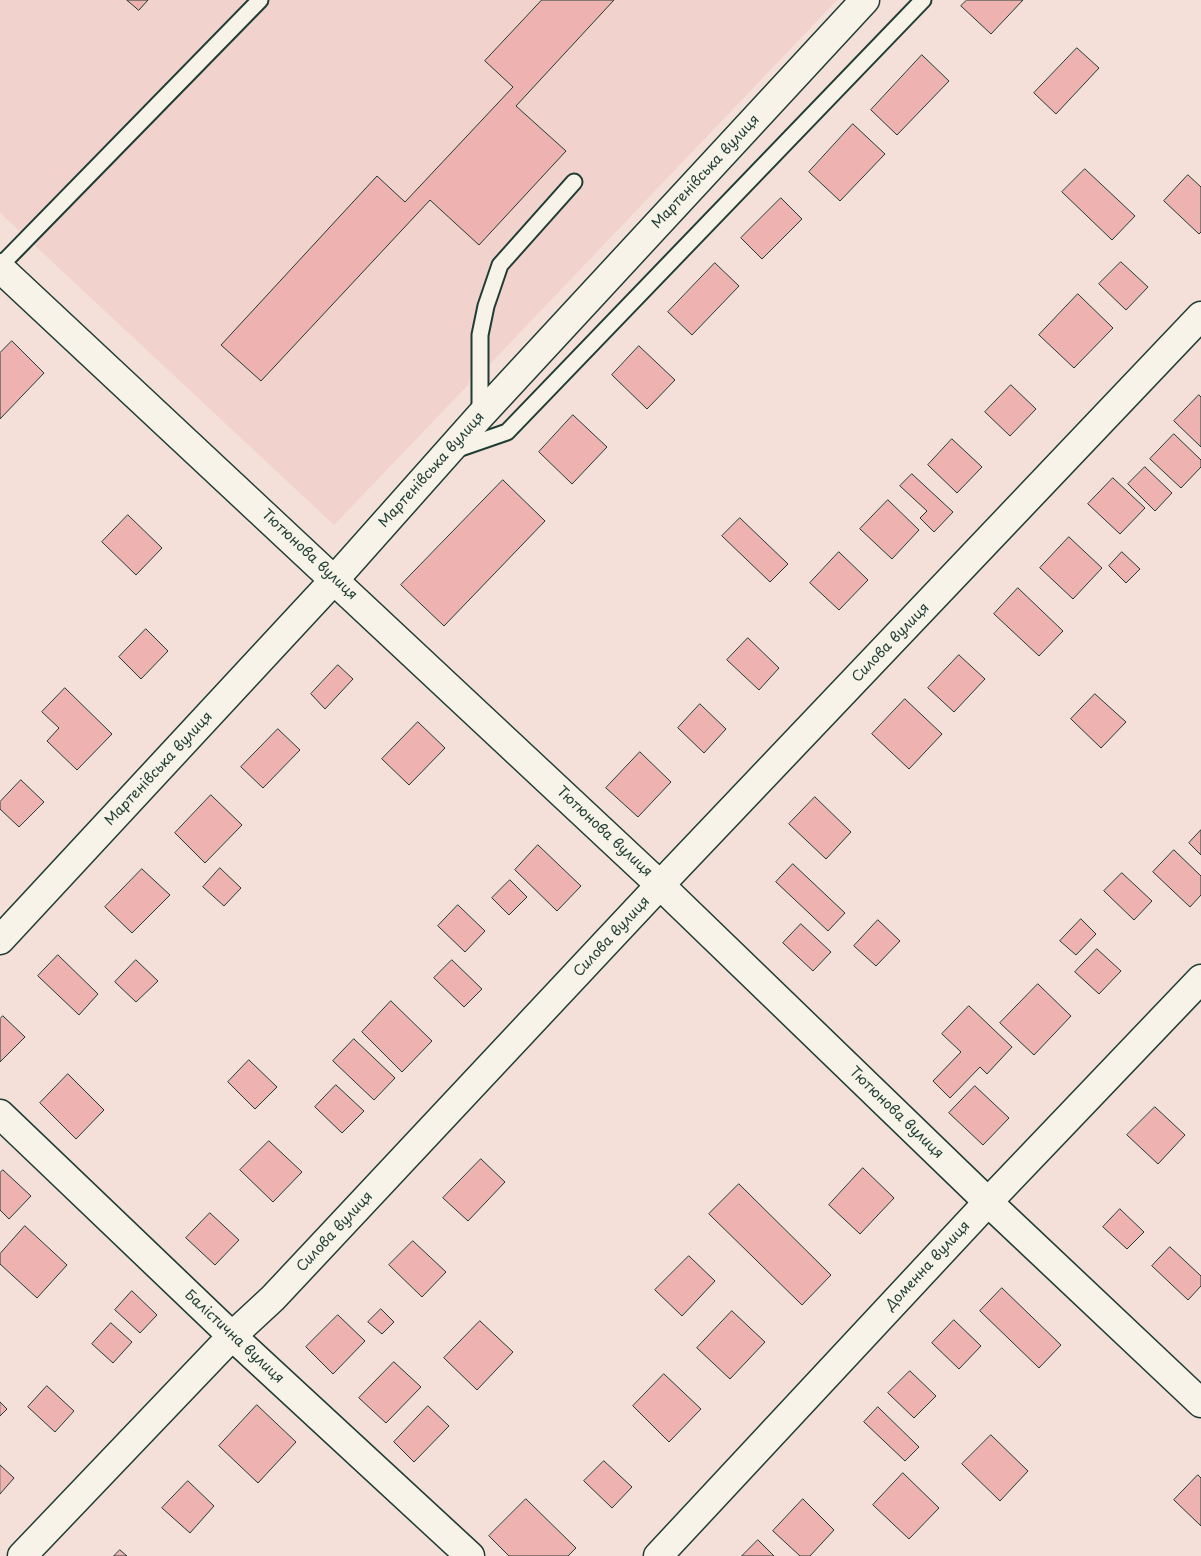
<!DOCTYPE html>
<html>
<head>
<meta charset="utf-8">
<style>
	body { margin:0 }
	canvas { display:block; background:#f4e0d8 }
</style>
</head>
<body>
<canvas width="1201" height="1556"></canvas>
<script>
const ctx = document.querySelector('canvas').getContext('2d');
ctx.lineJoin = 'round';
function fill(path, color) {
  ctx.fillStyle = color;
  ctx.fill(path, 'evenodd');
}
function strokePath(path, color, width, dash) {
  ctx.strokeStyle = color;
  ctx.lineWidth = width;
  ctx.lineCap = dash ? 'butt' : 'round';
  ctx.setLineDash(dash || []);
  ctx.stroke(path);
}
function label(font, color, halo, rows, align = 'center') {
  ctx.font = font + ' "Playpen Sans",sans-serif';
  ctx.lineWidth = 4;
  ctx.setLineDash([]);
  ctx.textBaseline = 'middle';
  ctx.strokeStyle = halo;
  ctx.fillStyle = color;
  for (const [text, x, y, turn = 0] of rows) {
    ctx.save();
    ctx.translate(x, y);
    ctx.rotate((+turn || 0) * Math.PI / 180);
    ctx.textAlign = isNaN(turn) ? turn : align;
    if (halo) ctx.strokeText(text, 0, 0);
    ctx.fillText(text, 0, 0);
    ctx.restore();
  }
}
fill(new Path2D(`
	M0,0h837l-347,364 -17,5 -5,16 -134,140 -334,-312z`), '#f2d2cc');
const building = new Path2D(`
	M127,0h21l-9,10z
	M542,0h72l-98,106 50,45 -87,94 -49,-45 -169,181 -40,-36 156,-169 28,26 108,-115 -28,-26z
	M967,0h56l-32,34 -30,-28z
	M1077,48l22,20 -43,46 -22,-21z
	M922,55l27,26 -52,54 -26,-25z
	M853,124l32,30 -45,47 -31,-29z
	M1085,169l50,47 -23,24 -50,-48z
	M1188,175l13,12v45l-2,2 -35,-33z
	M781,198l21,21 -40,40 -21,-21z
	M1121,262l27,25 -22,23 -27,-26z
	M715,263l24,23 -47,49 -24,-23z
	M1078,294l35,34 -39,40 -35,-33z
	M12,341l32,32 -44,46v-66z
	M639,346l36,34 -28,29 -35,-34z
	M1011,385l25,24 -26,27 -25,-24z
	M1199,395l2,2v50l-27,-26z
	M573,415l34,32 -35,37 -33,-32z
	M1174,434l27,26v7l-20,21 -31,-29z
	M952,439l30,28 -25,26 -29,-28z
	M1145,467l27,26 -17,18 -27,-27z
	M912,474l41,38 -19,20 -14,-14 7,-7 -27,-25z
	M1113,478l32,30 -25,26 -32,-30z
	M503,480l42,41 -101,105 -43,-41z
	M888,500l31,30 -27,29 -32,-30z
	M128,515l34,33 -26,27 -34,-33z
	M740,518l48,46 -18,18 -48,-46z
	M1069,537l33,31 -29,31 -33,-31z
	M839,552l29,28 -29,30 -29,-27z
	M1122,552l18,17 -14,14 -17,-17z
	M1018,588l45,43 -24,25 -45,-42z
	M146,629l22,22 -27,28 -22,-22z
	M748,638l31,30 -20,22 -32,-30z
	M959,655l26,24 -31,33 -26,-24z
	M338,665l15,14 -28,30 -14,-15z
	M65,688l47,46 -35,36 -30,-29 12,-13 -17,-16z
	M1095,694l31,28 -25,26 -30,-29z
	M905,699l37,35 -33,35 -37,-35z
	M700,704l26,25 -22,24 -26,-25z
	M418,722l27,26 -36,37 -27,-26z
	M278,729l22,21 -37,38 -22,-21z
	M640,752l31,30 -33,35 -32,-29z
	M21,780l23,22 -25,25 -19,-18v-7z
	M211,795l31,30 -37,38 -30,-30z
	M815,797l36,35 -25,27 -37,-35z
	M1201,830v25l-12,-12z
	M538,845l43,41 -24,25 -42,-41z
	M1174,850l27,26v19l-11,12 -37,-35z
	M793,864l52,49 -17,18 -52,-49z
	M220,868l21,20 -17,18 -21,-19z
	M142,869l28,26 -38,38 -27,-26z
	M1122,873l30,28 -18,19 -30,-29z
	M510,880l17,17 -18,18 -17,-17z
	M458,905l27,26 -20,21 -27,-26z
	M1081,919l15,15 -20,21 -16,-14z
	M878,920l22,21 -24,25 -22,-20z
	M801,924l30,28 -18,19 -30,-28z
	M1097,949l24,22 -22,23 -24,-22z
	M58,955l40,39 -19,21 -41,-39z
	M136,960l22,21 -22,21 -21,-20z
	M452,960l30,29 -18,18 -30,-29z
	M1038,984l33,32 -37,39 -34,-32z
	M391,1001l41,40 -30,31 -40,-40z
	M969,1006l43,41 -25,27 -7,-7 -30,31 -17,-17 28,-29 -19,-18z
	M3,1016l22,21 -25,25v-43z
	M354,1039l41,39 -21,22 -41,-39z
	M249,1060l28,27 -22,22 -27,-27z
	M68,1074l36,36 -28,29 -36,-36z
	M336,1085l28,26 -22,22 -27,-26z
	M975,1086l34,32 -26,27 -34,-32z
	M1155,1107l30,28 -27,29 -31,-29z
	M269,1141l33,31 -29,30 -33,-32z
	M481,1159l24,23 -37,39 -25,-23z
	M863,1168l31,30 -34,36 -31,-29z
	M3,1170l28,26 -22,23 -9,-9v-37z
	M739,1184l92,91 -29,30 -93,-91z
	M1120,1209l24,23 -17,17 -24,-22z
	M210,1213l29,27 -24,25 -29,-27z
	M25,1226l42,39 -30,33 -37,-34v-10z
	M413,1241l33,31 -24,25 -33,-32z
	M1170,1247l31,29v10l-13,14 -36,-34z
	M689,1256l26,25 -33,35 -27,-26z
	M1002,1288l59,57 -22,23 -59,-57z
	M132,1291l25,24 -17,18 -25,-23z
	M381,1309l13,13 -12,12 -14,-12z
	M732,1311l33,31 -35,37 -33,-31z
	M338,1315l27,26 -32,33 -27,-27z
	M954,1320l27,26 -22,23 -27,-26z
	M480,1321l33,31 -36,38 -33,-32z
	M111,1323l21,19 -19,21 -21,-19z
	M394,1362l27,25 -35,36 -27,-25z
	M910,1371l26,25 -22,22 -26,-25z
	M664,1374l37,35 -32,33 -36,-36z
	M47,1386l27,25 -19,21 -27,-25z
	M0,1402l7,7 -7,7z
	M257,1405l39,37 -38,41 -39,-37z
	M428,1406l21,20 -35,36 -20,-20z
	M878,1407l41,40 -14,14 -41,-39z
	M991,1435l37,36 -28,30 -38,-37z
	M604,1461l28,26 -20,21 -28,-27z
	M0,1465l14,13 -14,16z
	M903,1473l36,35 -30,31 -36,-34z
	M1198,1475l3,3v48l-27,-26z
	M188,1481l26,25 -24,27 -28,-25z
	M526,1499l50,49 -8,8h-59l-20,-20z
	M803,1499l31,31 -24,26h-10l-27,-25z
	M758,1540l16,16h-32z
	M120,1550l7,6h-13z`);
fill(building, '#eeb3b1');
strokePath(building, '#1f3d34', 1);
const service = new Path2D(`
	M0,266l260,-266
	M480,415v-80l6,-29 14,-41 74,-83
	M455,450l52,-18 416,-432`);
const minor = new Path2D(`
	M0,940l335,-361 145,-163 385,-416
	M0,1114l232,222 238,220
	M22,1556l210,-220 41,-38 387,-413 541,-569
	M658,1556l330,-354 213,-223`);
const tertiary = new Path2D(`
	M0,268l660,617 328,317 213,201`);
strokePath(service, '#1f3d34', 19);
strokePath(minor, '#1f3d34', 31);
strokePath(tertiary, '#1f3d34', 31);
strokePath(service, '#f7f3e8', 15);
strokePath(minor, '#f7f3e8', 28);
strokePath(tertiary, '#f7f3e8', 28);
label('14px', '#1f3d34', '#f7f3e8', [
	["Мартенівська вулиця",706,172,-47],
	["Мартенівська вулиця",432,470,-48],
	["Тютюнова вулиця",309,555,43],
	["Силова вулиця",891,643,-46],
	["Мартенівська вулиця",159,769,-47],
	["Тютюнова вулиця",604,832,43],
	["Силова вулиця",612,937,-47],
	["Тютюнова вулиця",896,1113,44],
	["Силова вулиця",335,1232,-47],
	["Доменна вулиця",928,1266,-47],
	["Балістична вулиця",234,1337,43]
]);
</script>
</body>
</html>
